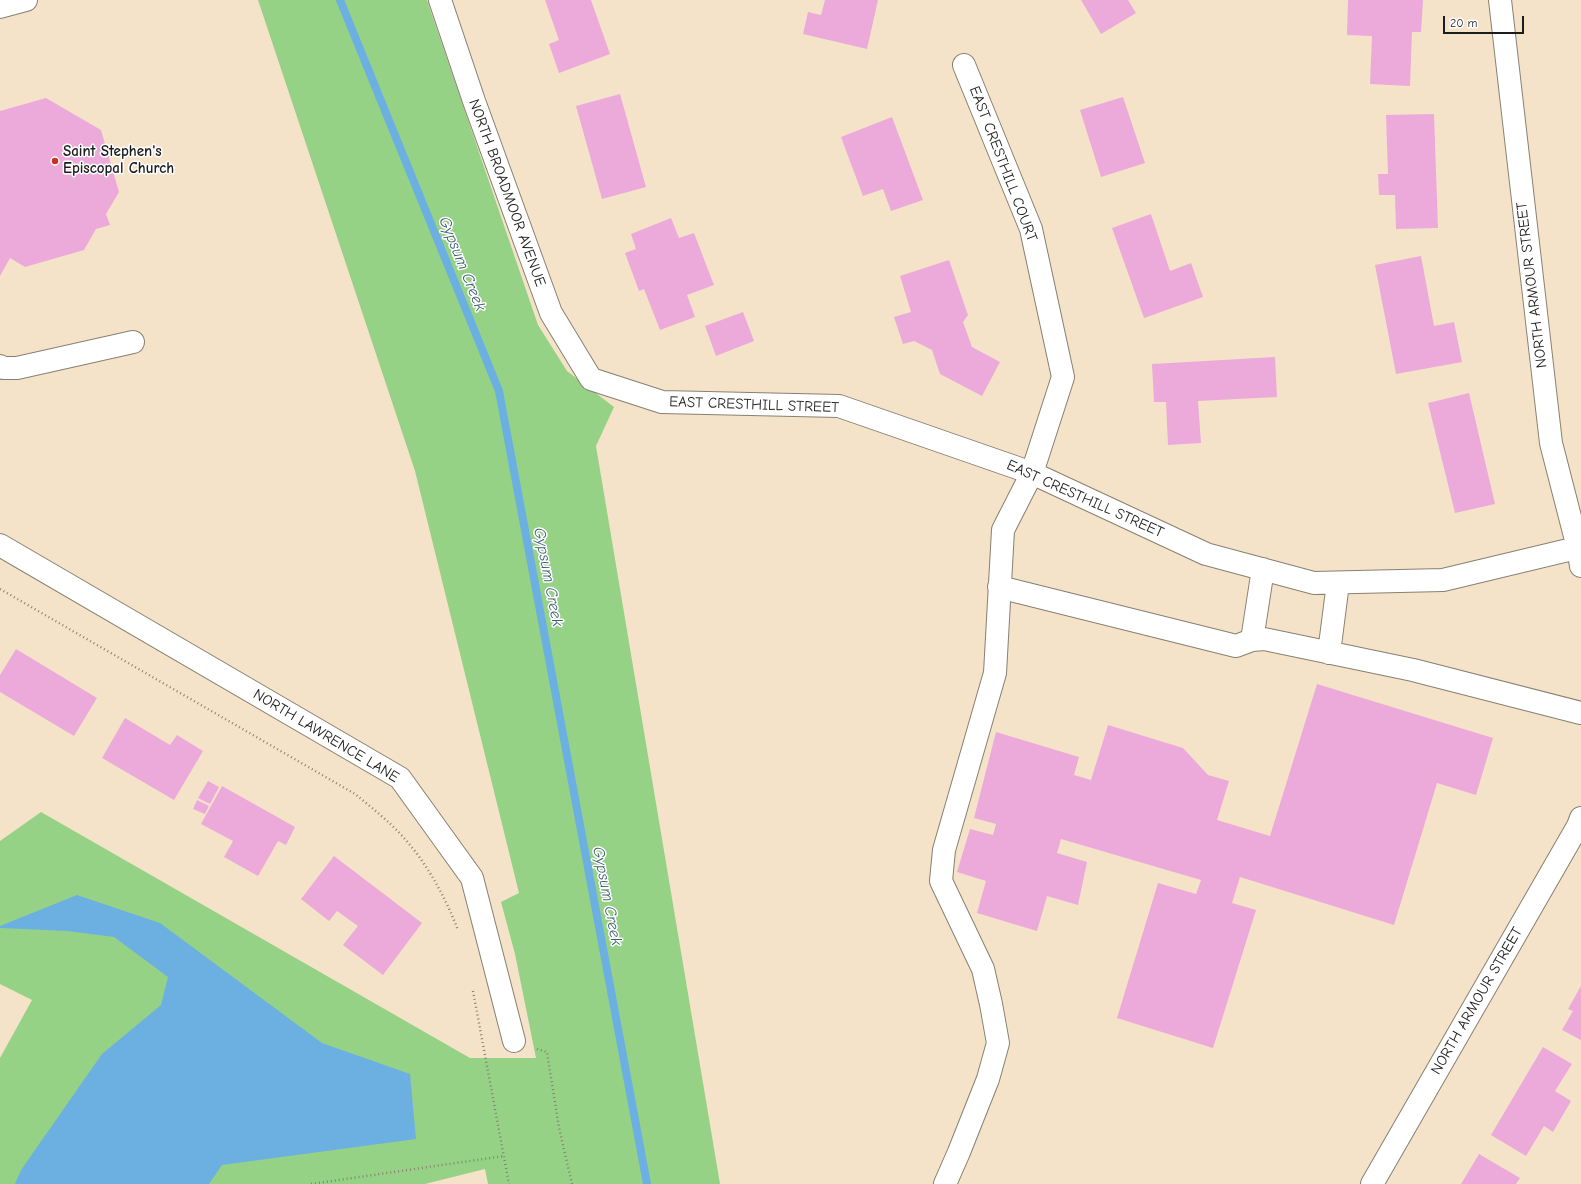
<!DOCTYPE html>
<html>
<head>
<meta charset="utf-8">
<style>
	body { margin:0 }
	#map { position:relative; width:1581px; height:1184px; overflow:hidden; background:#f4e3c9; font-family:"Comic Neue",sans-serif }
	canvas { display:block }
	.scale { position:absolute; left:1443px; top:16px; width:81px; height:18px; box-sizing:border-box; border:2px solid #1c1c1c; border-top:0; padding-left:5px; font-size:12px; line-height:14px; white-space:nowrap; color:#1c1c1c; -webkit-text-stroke:3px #fff; paint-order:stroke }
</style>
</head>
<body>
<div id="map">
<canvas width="1581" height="1184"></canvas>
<div class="scale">20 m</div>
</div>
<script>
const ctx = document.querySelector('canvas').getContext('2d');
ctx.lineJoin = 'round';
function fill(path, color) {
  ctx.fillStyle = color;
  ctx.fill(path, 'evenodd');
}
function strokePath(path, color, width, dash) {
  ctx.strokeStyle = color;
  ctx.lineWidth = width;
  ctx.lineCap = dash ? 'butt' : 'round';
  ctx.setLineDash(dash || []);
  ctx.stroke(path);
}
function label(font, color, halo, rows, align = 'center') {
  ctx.font = font + ' "Comic Neue",sans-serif';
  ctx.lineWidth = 3;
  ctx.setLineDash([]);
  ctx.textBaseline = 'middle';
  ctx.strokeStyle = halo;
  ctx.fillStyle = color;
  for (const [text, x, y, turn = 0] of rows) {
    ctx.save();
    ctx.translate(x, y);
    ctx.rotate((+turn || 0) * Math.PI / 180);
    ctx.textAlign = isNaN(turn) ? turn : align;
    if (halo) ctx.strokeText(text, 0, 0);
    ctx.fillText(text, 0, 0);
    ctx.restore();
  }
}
fill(new Path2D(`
	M258,0h169l111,325 29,46 47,36 -18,39 124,738h-232l-3,-15 -60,15h-425v-126l32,-58 -32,-16v-143l41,-29 429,246h66l-21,-104 -14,-52 18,-9 -104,-422z`), '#96d286');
fill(new Path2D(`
	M77,895l83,28 162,120 88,31 6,65 -194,26 -13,19h-194l6,-14 81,-116 59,-49 7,-28 -54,-40 -47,-6 -67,-3v-2z`), '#6cb0e2');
strokePath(new Path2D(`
	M340,0l159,391 148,793`), '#6cb0e2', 8);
fill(new Path2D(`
	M545,0h46l19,54 -51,19 -10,-29 10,-4z
	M825,0h53l-11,49 -64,-15 5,-22 13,3z
	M1081,0h47l8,13 -35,21z
	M1348,0h75l-2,32h-9l-2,54 -40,-2 2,-48 -25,-1z
	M620,94l26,93 -44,12 -26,-93z
	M1123,97l22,66 -44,14 -21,-67z
	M46,98l55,32 18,62 -13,22 4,11 -14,4 -12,21 -59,17 -15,-9 -10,18v-165z
	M1434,114l4,114 -42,1 -1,-34h-16l-1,-21h10l-2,-59z
	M892,117l31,83 -32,11 -8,-22 -20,7 -22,-59z
	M1151,214l19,57 21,-8 12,34 -59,21 -32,-90z
	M671,218l8,20 15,-5 20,52 -27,10 8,22 -35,13 -16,-41 -5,2 -14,-38 11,-4 -5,-15z
	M1421,256l13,70 20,-4 8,40 -66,12 -21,-109z
	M949,260l19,55 -5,7 9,25 28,15 -18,34 -42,-22 -8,-24 -18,-9 -11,3 -9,-27 17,-5 -11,-36z
	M743,312l11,29 -38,15 -11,-30z
	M1275,357l2,40 -79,4 3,42 -33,2 -2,-43h-12l-2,-38z
	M1469,393l26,111 -40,9 -27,-110z
	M16,649l81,49 -23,38 -74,-44v-17z
	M1317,684l176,54 -17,57 -39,-12 -43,142 -154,-48 -8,26 24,7 -43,138 -96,-30 41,-135 38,11 5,-14 -140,-41 -4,14 30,9 -9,43 -31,-9 -10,35 -60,-18 9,-32 -29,-9 13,-43 23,6 3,-11 -22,-6 22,-86 83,25 -5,18 17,5 17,-55 75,23 25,27 21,6 -12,39 53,16z
	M125,718l45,27 7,-10 26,16 -29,49 -72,-42z
	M208,781l11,6 -9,17 -12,-6z
	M222,786l73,41 -9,18 -8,-4 -20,35 -34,-19 9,-16 -32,-17z
	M197,800l12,6 -4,8 -12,-5z
	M334,856l88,67 -39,52 -40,-30 15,-19 -21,-15 -8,10 -28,-22z
	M1581,986v54l-19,-10 11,-19 -5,-2z
	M1543,1047l29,17 -17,27 16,10 -18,31 -9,-6 -18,30 -35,-21z
	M1479,1154l41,24 -4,6h-55z`), '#ecaada');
const minor = new Path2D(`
	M440,0l34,101 77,212 40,66 71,23 177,4 193,67 174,81 108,29 129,-3 138,-33
	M1500,0l51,443 27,105 3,18
	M0,7l26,-7
	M0,366l3,2h14l116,-26
	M0,545l400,233 72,100 42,163
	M999,587l237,59 16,-6 12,-1 149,31 168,43
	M1252,640l11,-71
	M1329,653l9,-70
	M945,1184l14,-32 29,-73 10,-36 -7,-39 -8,-35 -42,-88 3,-31 51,-177 8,-143 29,-57 31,-96 -32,-148 -67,-164
	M1372,1184l206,-358 3,-8`);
strokePath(minor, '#888072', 24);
strokePath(new Path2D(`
	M0,589l355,205c10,8 21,17 31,26 33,29 56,69 72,110
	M473,991l36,193
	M537,1049l10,3 12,76 13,56
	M311,1184l193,-28`), '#888072', 2.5, [1, 3]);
strokePath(minor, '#fff', 22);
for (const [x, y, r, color] of [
	[55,161,4,"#c8321e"]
]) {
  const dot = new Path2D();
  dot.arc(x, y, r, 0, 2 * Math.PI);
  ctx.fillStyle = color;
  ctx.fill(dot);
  strokePath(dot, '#fff', 1.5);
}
label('bold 15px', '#1c1c1c', '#fff', [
	["Saint Stephen's",63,152],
	["Episcopal Church",63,169]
], 'left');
label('15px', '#1c1c1c', '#fff', [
	["EAST CRESTHILL COURT",1003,164,69],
	["NORTH BROADMOOR AVENUE",507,193,70],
	["NORTH ARMOUR STREET",1532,285,-97],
	["EAST CRESTHILL STREET",754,405,2],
	["EAST CRESTHILL STREET",1085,499,24],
	["NORTH LAWRENCE LANE",326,736,31],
	["NORTH ARMOUR STREET",1477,1001,-60]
]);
label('italic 16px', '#405f75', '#fff', [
	["Gypsum Creek",462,264,68],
	["Gypsum Creek",548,577,79],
	["Gypsum Creek",607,896,79]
]);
</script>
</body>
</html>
